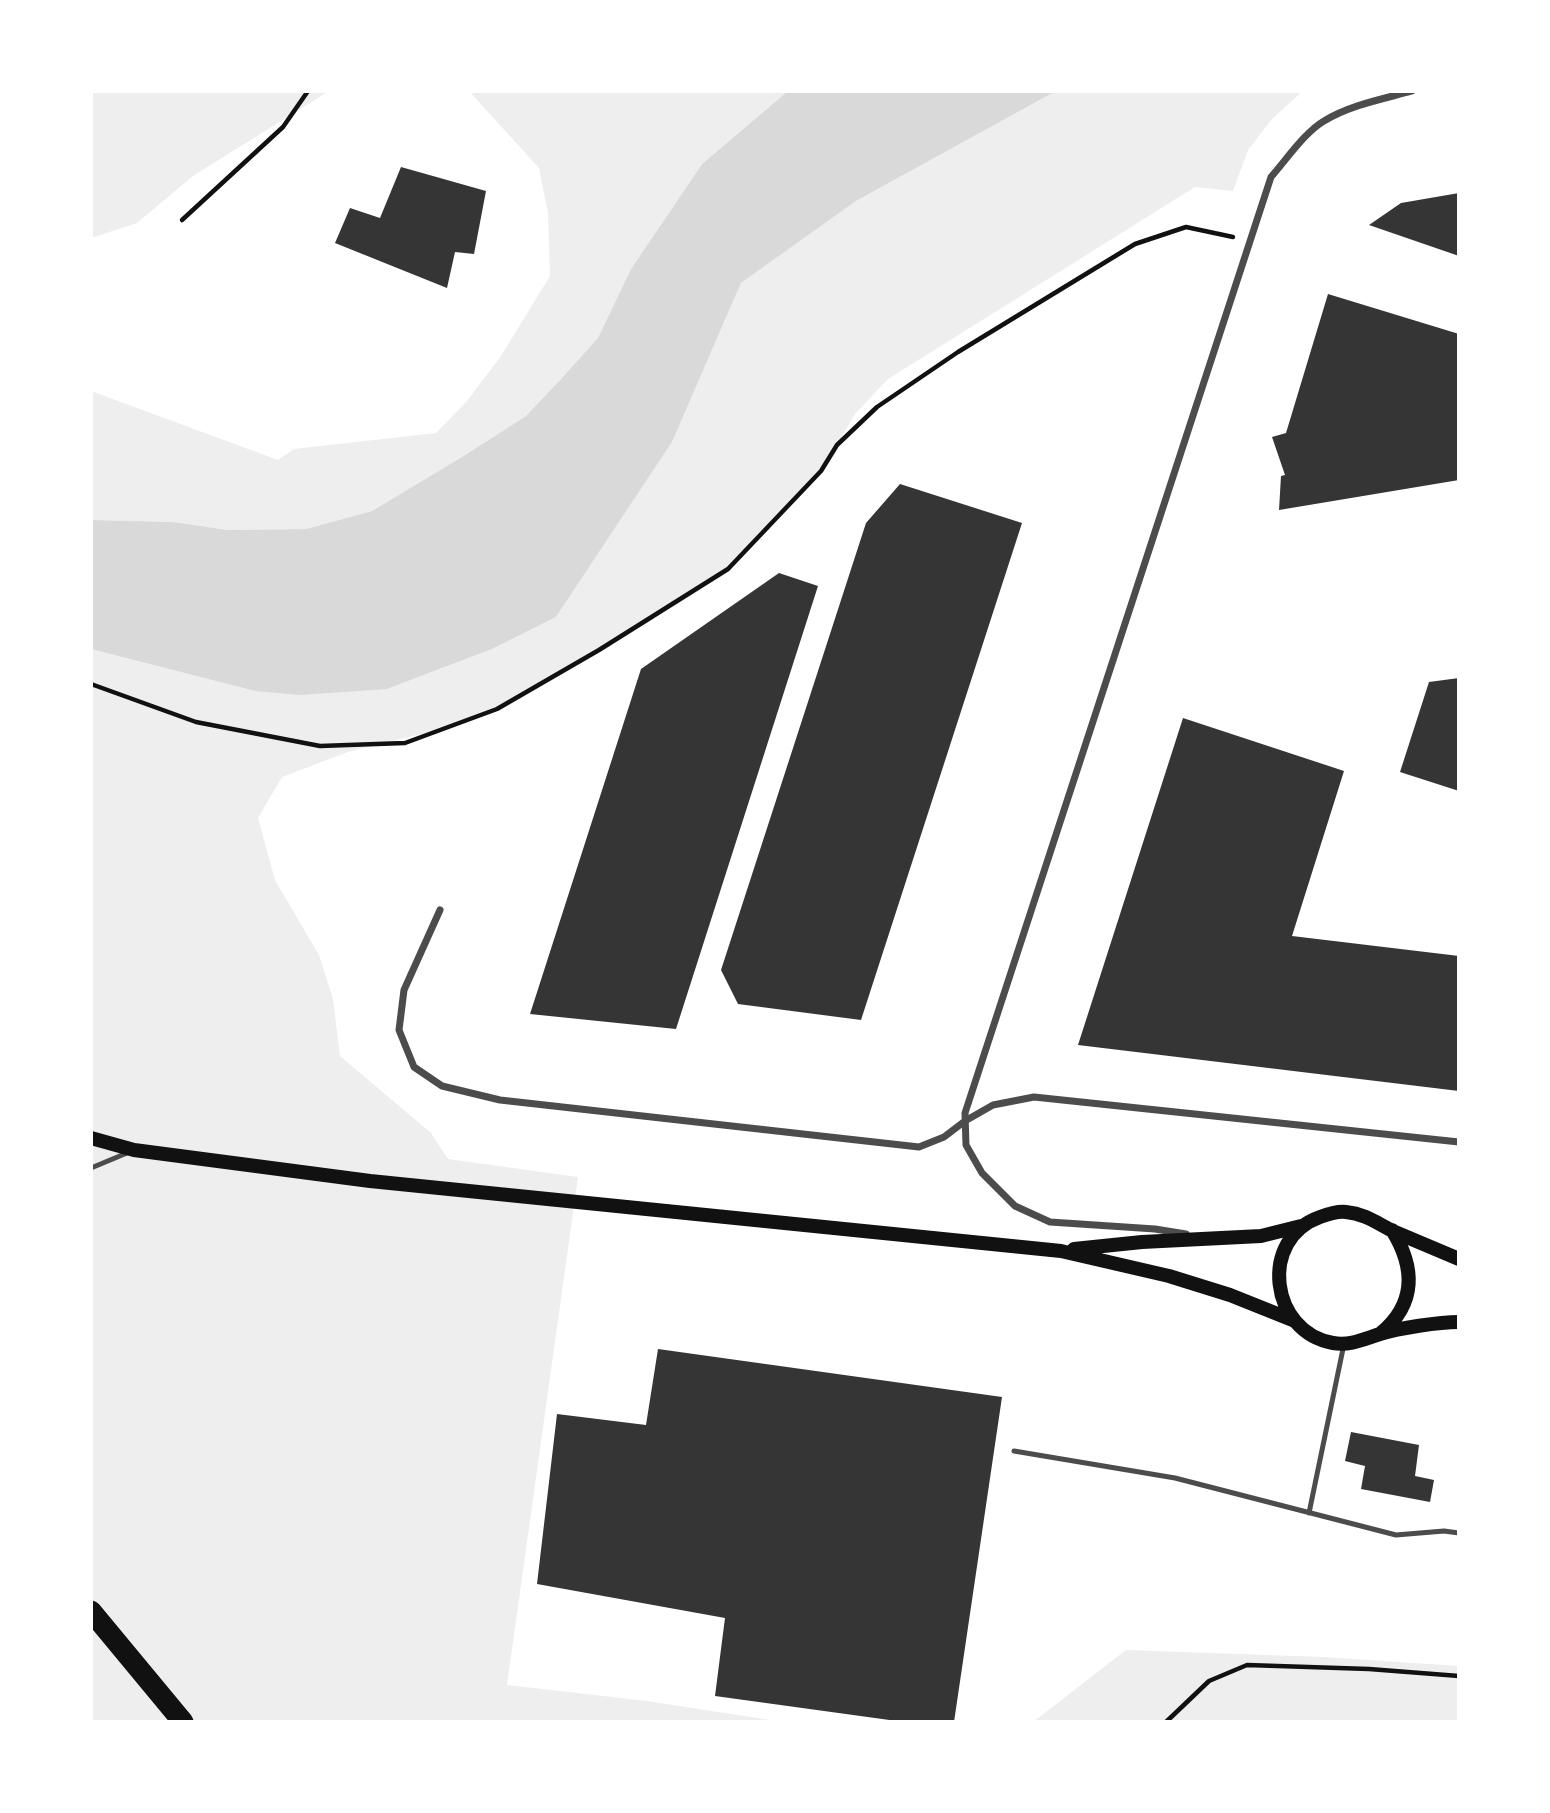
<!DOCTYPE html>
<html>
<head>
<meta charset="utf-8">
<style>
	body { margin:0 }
	#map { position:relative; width:1550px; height:1813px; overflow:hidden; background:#fff; font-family:Roboto,sans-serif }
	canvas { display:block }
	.frame { position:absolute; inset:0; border:93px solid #fff; pointer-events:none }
</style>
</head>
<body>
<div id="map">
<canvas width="1550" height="1813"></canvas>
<div class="frame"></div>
</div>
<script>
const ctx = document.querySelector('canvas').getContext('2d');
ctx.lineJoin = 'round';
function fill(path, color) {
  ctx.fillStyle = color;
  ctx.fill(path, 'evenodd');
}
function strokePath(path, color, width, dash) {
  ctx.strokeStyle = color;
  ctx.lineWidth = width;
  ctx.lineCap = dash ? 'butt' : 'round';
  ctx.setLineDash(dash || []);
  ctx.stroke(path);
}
fill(new Path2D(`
	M91,91h238l-136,85 -56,47 -46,15z
	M469,91h319l-86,73 -71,105 -33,69 -37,41 -35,37 -64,41 -90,54 -66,18 -78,1 -55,-8 -82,-2v-129l187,69 16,-11 142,-16 31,-32 34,-45 49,-80 -2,-63 -9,-45z
	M1056,91h247l-31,28 -24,31 -15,41 -38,-4 -307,192 -33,35 -34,57 -93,98 -129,81 -102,59 -60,21 -89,22 -66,25 -24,41 17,62 44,75 14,44 7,57 91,77 17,26 130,18 -71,508 140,16 136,21h-692v-1073l164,42 132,-2 105,-40 64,-32 116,-175 69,-159 115,-82z
	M1126,1650l197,7 136,9v56h-426z`), '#eee');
fill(new Path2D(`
	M788,91h268l-200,110 -115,82 -69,159 -116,175 -64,32 -105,40 -87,6 -45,-4 -164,-42v-129l82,2 55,8 78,-1 66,-18 90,-54 64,-41 35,-37 37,-41 33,-69 71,-105z`), '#d9d9d9');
fill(new Path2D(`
	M401,167l85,24 -12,63 -19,-2 -8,36 -112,-45 15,-35 30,10z
	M1459,193v63l-90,-31 32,-22z
	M1328,294l131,40v146l-180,30 2,-34 4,-1 -13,-38 14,-4z
	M900,484l122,39 -161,497 -123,-16 -17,-34 145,-447z
	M779,573l39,13 -142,443 -146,-15 111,-345z
	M1459,678v113l-59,-19 29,-90z
	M1183,718l161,53 -52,165 167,20v135l-381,-46z
	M658,1349l344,48 -48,325h-50l-189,-26 10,-78 -188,-34 20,-170 89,11z
	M1351,1432l68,13 -4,31 19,4 -4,22 -69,-13 4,-23 -20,-5z`), '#353535');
strokePath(new Path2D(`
	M182,220l101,-93 25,-36
	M91,684l105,38 124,24 85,-3 92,-34 102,-59 129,-81 93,-98 16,-26 40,-38 81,-55 177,-108 51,-17 47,10
	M1166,1722l43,-41 38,-16 122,4 90,7`), '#111', 4.5);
strokePath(new Path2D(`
	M91,1168l36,-15
	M1014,1451l161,27 221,57 48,-4 15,2
	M1309,1513l35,-169`), '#4c4c4c', 5);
strokePath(new Path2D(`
	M440,910l-36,80 -5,40 15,37 28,19 58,14 419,47 25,-10 21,-16 28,-16 41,-8 425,45
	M1186,1234l-31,-5 -105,-7 -35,-16 -33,-33 -16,-28 -1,-32 306,-936c15,-17 34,-45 53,-56 26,-16 59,-22 88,-30`), '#4c4c4c', 7);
strokePath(new Path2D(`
	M91,1138l43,12 236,31 691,70 108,25 61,19 65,26
	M1074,1249l68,-7 119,-6 40,-10
	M1459,1259c-21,-9 -43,-18 -64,-27 -17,-8 -29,-18 -49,-20 -9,-1 -18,2 -26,5 -62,22 -50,115 13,126 17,3 31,-4 47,-9 19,-6 59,-12 79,-12
	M1381,1333c36,-30 34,-66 11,-103`), '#111', 14);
strokePath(new Path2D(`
	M91,1611l92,111`), '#111', 21);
</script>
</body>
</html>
